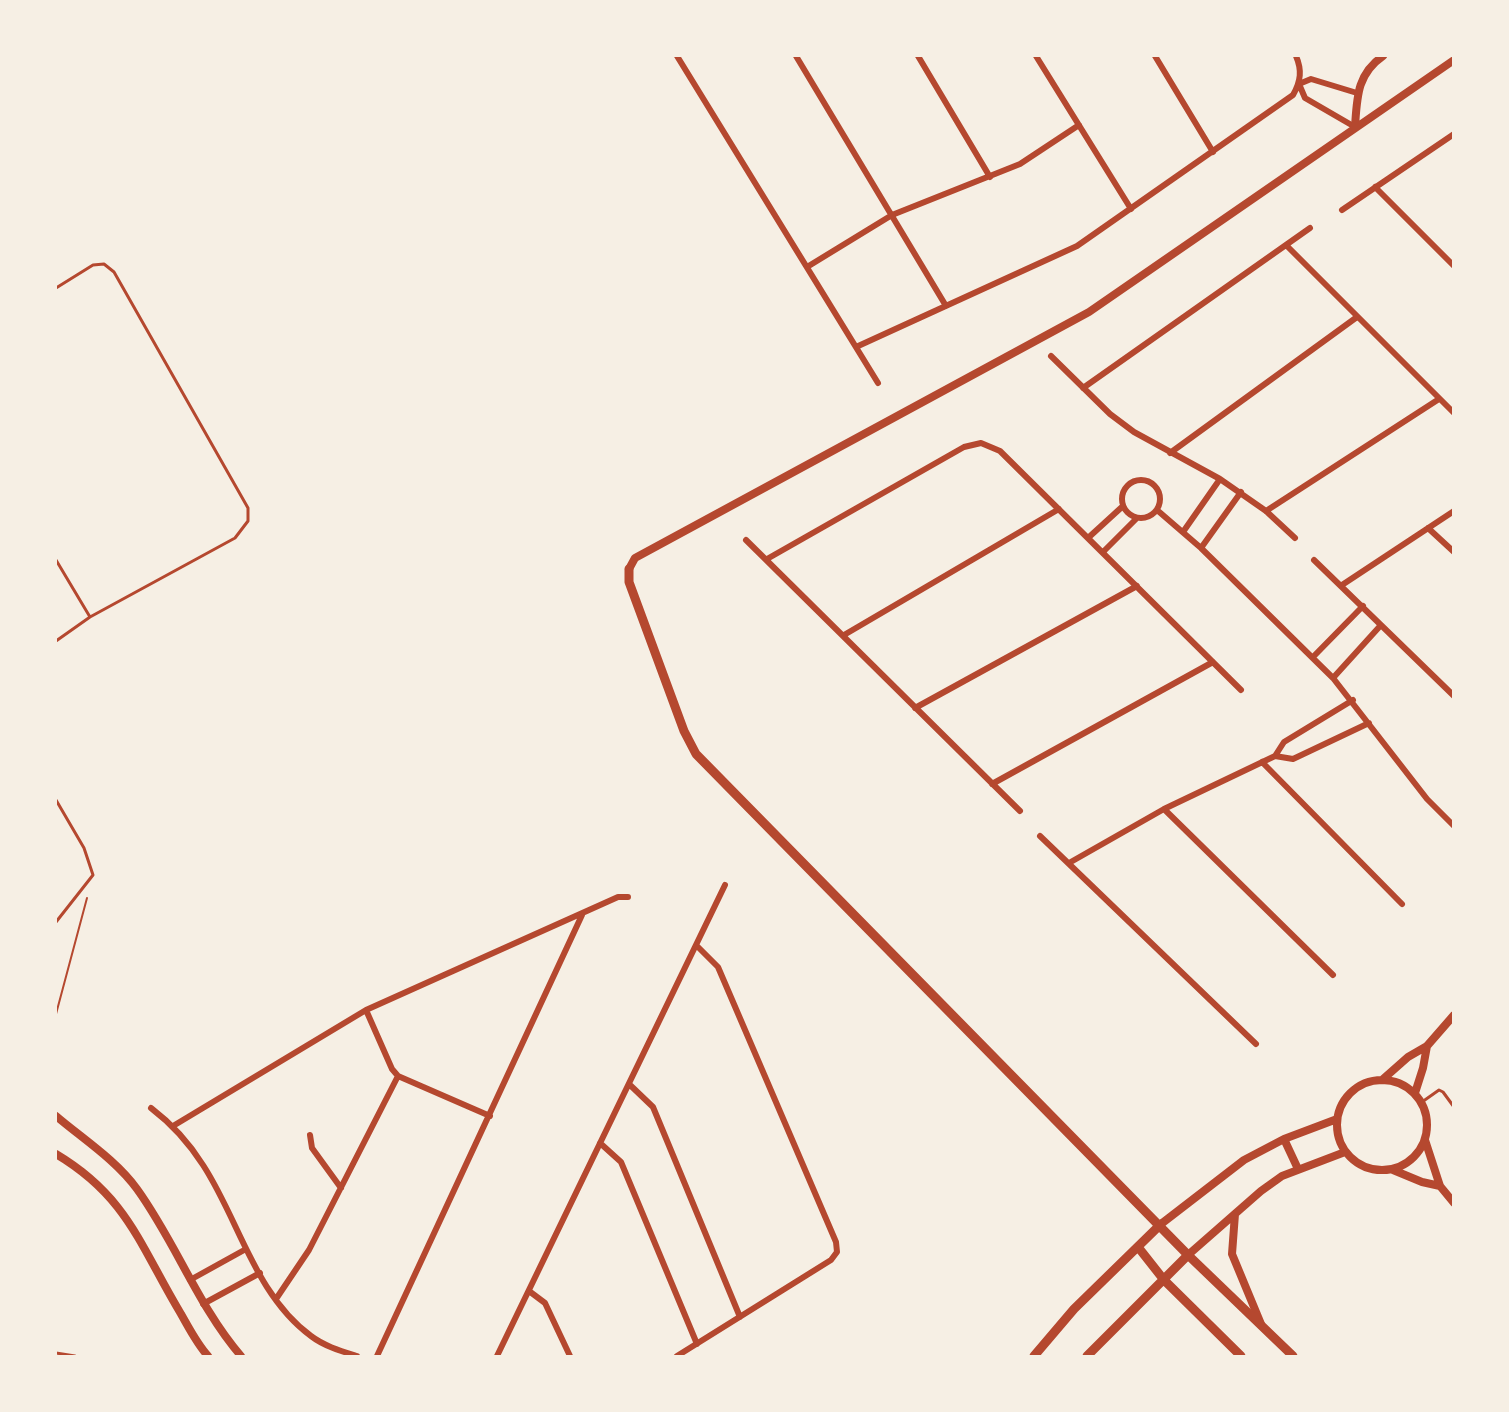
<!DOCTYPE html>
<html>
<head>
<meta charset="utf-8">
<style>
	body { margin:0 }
	#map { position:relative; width:1509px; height:1412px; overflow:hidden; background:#f6efe4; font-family:"Titillium Web",sans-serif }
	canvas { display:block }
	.frame { position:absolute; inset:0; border:57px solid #f6efe4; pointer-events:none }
</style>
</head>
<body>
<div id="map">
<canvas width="1509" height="1412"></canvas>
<div class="frame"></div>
</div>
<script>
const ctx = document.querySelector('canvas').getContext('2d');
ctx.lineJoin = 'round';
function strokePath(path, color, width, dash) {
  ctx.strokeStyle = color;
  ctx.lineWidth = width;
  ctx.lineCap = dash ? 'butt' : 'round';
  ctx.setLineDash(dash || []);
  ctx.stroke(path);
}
strokePath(new Path2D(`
	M56,1014l31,-116`), '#b5482f', 2);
strokePath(new Path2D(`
	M56,288l37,-23 11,-1 10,8 134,236v13l-13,17 -145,79 -34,24
	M56,560l34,57
	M56,800l28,48 9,27 -37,47
	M1422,1102l17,-12 4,2 11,15
	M56,1353l19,3`), '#b5482f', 3);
strokePath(new Path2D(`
	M677,56l201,327
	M796,56l150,250
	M918,56l72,121
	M1036,56l95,153
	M1155,56l58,96
	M1299,84l6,14 50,29
	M1299,84l12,-5 46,14
	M1375,187l79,79
	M1342,210l112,-76
	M1286,245l168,168
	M807,267l85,-52 128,-51 59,-39
	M856,347l221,-101 216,-151c8,-14 9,-25 3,-39
	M1051,356l59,58 24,18 86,47 46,32 29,27
	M1083,388l227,-160
	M1170,453l187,-136
	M1122 499a19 19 0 1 1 38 0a19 19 0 1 1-38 0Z
	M1157,510l44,38 132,130 94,121 27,27
	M1266,511l173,-112
	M1428,528l26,24
	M1183,532l37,-53
	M1088,538l35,-32
	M746,540l274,271
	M1201,548l40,-56
	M1103,552l34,-34
	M767,559l197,-112 17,-4 19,8 241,239
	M1314,560l140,136
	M1342,585l112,-74
	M844,635l215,-126
	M1313,657l50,-51
	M1333,678l48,-53
	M915,708l222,-122
	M1275,756l18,3 76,-36
	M1262,762l140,142
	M992,784l221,-122
	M1164,809l169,166
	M1040,836l216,208
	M1069,863l95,-54 111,-53 9,-14 69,-42
	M366,1010l26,59 6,7 92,40
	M629,1084l24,23 87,210
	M151,1108c21,16 38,35 52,57 36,55 52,130 108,171 13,10 30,15 46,20
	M173,1126l193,-116 252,-113h10
	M310,1135l2,13 29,40
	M600,1143l21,19 76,182
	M190,1280l56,-31
	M529,1291l16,12 25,53
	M276,1299l33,-49 89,-174
	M203,1304l57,-31
	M377,1356l205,-441
	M497,1356l228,-471
	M677,1356l154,-96 6,-8 -1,-10 -118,-275 -22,-22`), '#b5482f', 6);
strokePath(new Path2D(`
	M1355,127c2,-30 2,-53 28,-71
	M629,569l6,-11 454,-246 365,-252
	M1337 1125a45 45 0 1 1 90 0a45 45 0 1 1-90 0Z
	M1382,1080l26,-23 19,-11 27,-31
	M1415,1093l8,-25 4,-22
	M56,1116c27,23 60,44 81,73 39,54 61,117 104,167
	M1284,1139l14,30
	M1425,1140l15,46 14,17
	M56,1154c72,43 84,92 125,160 8,14 16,30 27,42
	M1393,1170l29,12 18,4
	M1235,1214l-3,40 29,70
	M1161,1224l83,-64 40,-21 53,-20
	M1188,1255l73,-64 21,-15 63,-24`), '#b5482f', 8);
strokePath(new Path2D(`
	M629,569v13l55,149 12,23 492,501 105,101
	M1138,1247l26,33 77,76
	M1034,1356l40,-47 87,-85
	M1087,1356l101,-101`), '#b5482f', 9);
</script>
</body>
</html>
